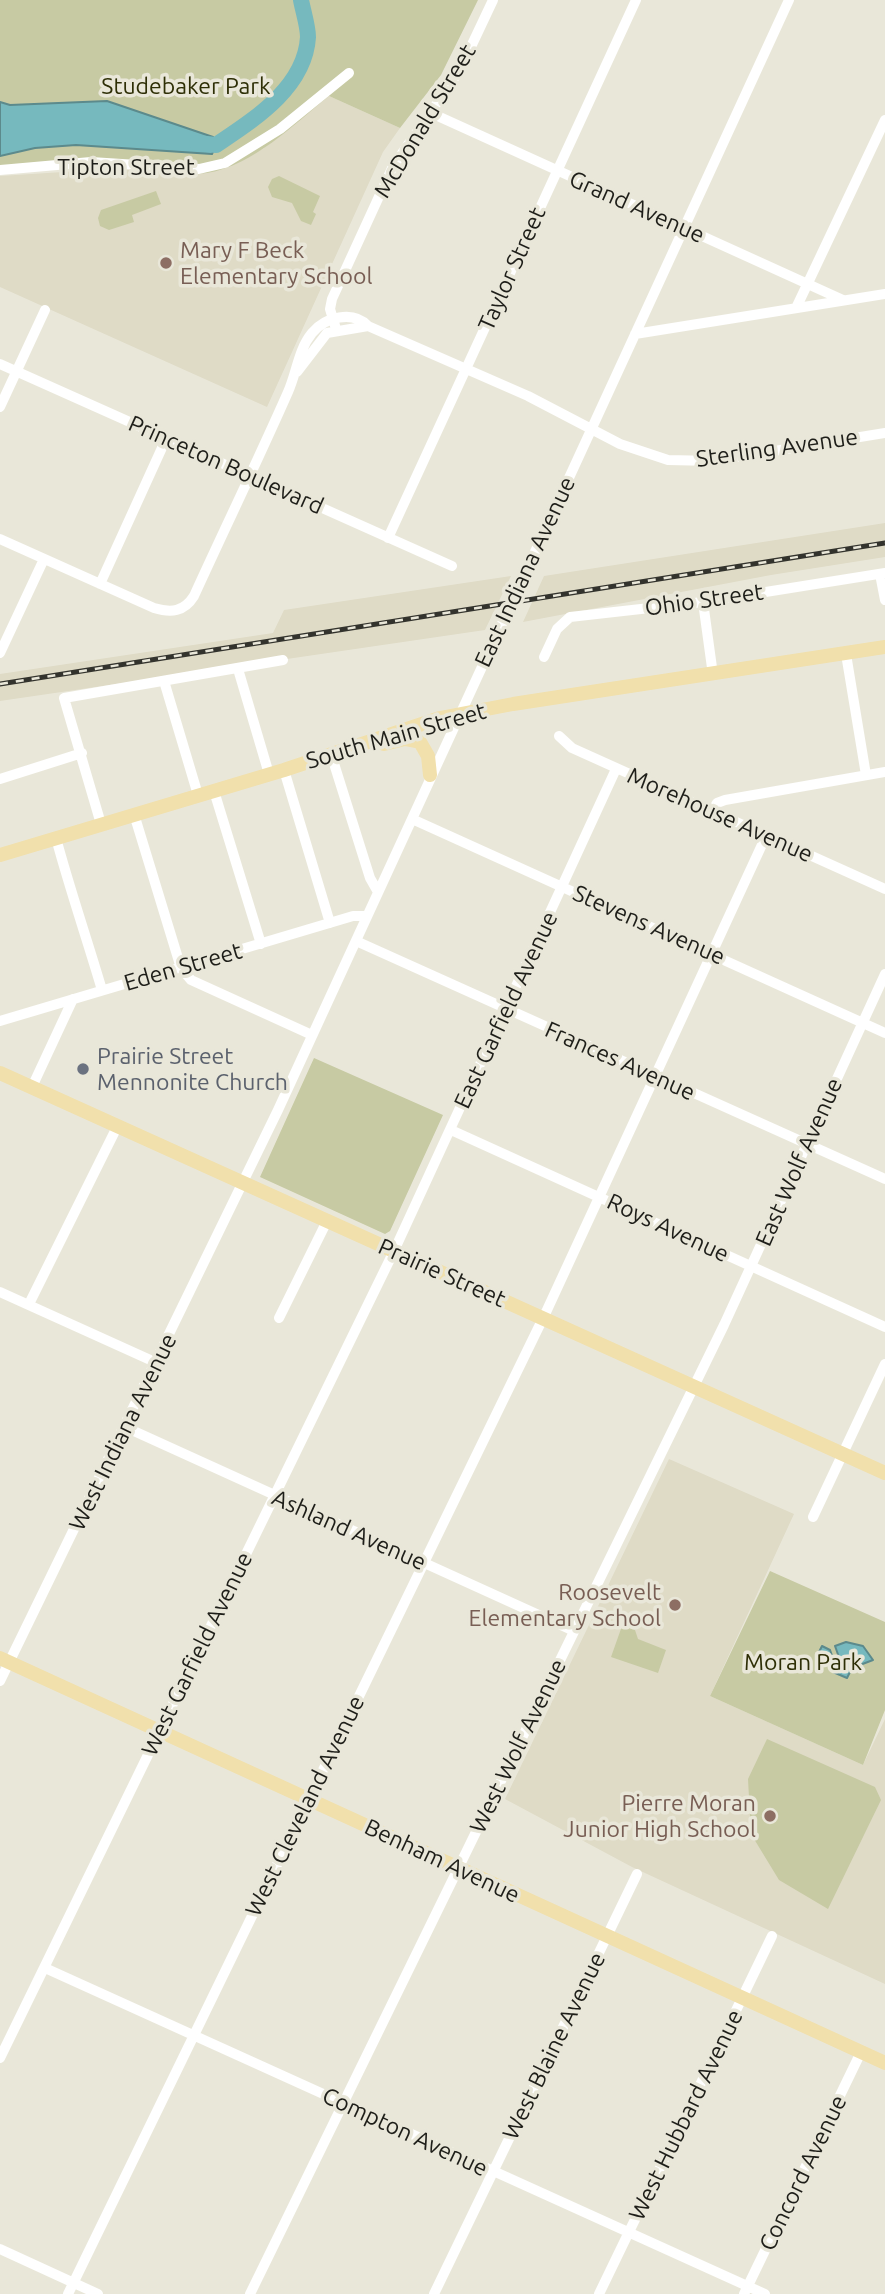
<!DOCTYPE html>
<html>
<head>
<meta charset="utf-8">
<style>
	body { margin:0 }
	canvas { display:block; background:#e9e7d9 }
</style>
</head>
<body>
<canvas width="885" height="2294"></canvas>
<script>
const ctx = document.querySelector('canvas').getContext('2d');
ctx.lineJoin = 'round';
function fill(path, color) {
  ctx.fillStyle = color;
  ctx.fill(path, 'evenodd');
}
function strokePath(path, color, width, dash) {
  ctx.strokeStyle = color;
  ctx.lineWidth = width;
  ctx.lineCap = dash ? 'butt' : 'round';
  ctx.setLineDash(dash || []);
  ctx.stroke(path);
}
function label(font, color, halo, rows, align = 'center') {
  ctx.font = font + ' Ubuntu,sans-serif';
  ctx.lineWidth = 7;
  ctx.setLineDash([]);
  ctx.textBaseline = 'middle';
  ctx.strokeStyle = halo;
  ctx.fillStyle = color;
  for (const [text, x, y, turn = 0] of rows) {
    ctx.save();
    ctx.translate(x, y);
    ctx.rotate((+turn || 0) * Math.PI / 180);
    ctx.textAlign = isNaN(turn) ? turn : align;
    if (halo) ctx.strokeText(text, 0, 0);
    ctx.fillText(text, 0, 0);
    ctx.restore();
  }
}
fill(new Path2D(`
	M329,96l71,32 -17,24 -116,255 -267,-120v-111l126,-8 47,6 90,-25z
	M885,523v34l-114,18 -248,47 21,-46z
	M511,576l-26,54 -485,71v-27l273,-41 11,-23z
	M669,1459l125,55 -84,182 153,69 22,-46v265l-253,-117 -127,-68z`), '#dfdbc6');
fill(new Path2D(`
	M0,0h478l-37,75 -41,53 -71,-32c-36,29 -75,69 -122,77 -27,4 -55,-2 -81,-5v-8l-126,6z
	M279,176l41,20 -7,16 3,2 -5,11 -10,-4 -9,-18 -20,-6 -4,-10 4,-8z
	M156,191l5,13 -29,11 2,7 -25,8 -9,-4 -2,-8 3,-8z
	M314,1058l129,57 -53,116 -5,3 -125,-57z
	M770,1571l115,51v88l-22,55 -153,-69z
	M622,1626l13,4 3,9 28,11 -8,23 -47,-16z
	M767,1739l108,48 6,13 -53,109 -49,-29 -28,-46 -3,-55z`), '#c7caa3');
const water = new Path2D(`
	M107,101l106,36 3,8 -4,9 -136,-9 -41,3 -35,8v-54l10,3z
	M846,1642l17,4 10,14 -21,8 -5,10 -14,-6 -4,-10 -12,-6 5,-10 8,4 4,11 6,-1 -5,-14z`);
fill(water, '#76b9be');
strokePath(water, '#5c8a8c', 2);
strokePath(new Path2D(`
	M197,143l19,2c37,-25 89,-57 92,-108 0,-11 -5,-26 -7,-37`), '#76b9be', 16);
strokePath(new Path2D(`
	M431,113l412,187
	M0,170l91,-8 108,7 26,-6 55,-34 69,-56
	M797,306l88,-186
	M336,329l-6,-20 2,-10 61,-133 67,-96 33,-70
	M635,334l250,-40
	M0,364l452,202
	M297,372l30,-39 41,-7
	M0,407l45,-97
	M388,538l248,-538
	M0,539l154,69c17,5 30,4 40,-12 31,-68 64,-136 94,-204 9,-20 10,-42 24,-59 13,-16 41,-23 56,-7l160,70 92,48 48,16 45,1 172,-28
	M880,574l5,26
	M100,584l66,-145
	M703,602l10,73
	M0,653l44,-94
	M846,654l20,121
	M544,657l13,-28 13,-12 133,-15 182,-29
	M238,669l31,105
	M164,681l34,114
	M559,736l13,12 313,141
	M331,754l39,124 8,14
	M284,770l46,153
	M0,779l82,-26
	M214,791l47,153
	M712,812l5,-9 8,-3 160,-28
	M134,814l47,154 10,12 121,55
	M412,819l473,214
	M101,824l-37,-126 219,-38
	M56,838c14,52 31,101 46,152
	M356,941l529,238
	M0,1021l353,-105h14
	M32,1087l41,-88
	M451,1130l434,197
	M0,1292l157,71
	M29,1304l89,-179
	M279,1318l48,-97
	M125,1427l449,204
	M813,1517l72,-153
	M0,1681l278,-571 511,-1110
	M45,1968l720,326
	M0,2058l394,-807 222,-482
	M0,2249l98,45
	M68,2294l479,-984 219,-474
	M250,2294l474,-969 161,-351
	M434,2294l203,-420
	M599,2294l173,-358
	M744,2294l117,-242`), '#fff', 10);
strokePath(new Path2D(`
	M384,744l21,-5 15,3 8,14 2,19
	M0,855l284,-85 156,-52 73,-14 372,-57
	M0,1073l885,400
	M0,1658l885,405`), '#f1e0ac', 14);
const rail = new Path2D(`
	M0,684l885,-141`);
strokePath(rail, '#33332d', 5);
strokePath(rail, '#e9e7d9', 2.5, [8]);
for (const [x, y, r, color] of [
	[166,263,7,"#8d6e63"],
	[83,1069,7,"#6b7280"],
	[675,1605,7,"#8d6e63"],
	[770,1816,7,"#8d6e63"]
]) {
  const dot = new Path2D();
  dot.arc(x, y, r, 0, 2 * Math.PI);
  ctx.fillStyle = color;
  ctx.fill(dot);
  strokePath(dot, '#e9e7d9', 2.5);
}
label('23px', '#2e2f06', '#e9e7d9', [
	["Studebaker Park",186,86],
	["Moran Park",803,1662]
]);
label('23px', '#1e1e19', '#e9e7d9', [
	["McDonald Street",425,121,-59],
	["Tipton Street",126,167],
	["Grand Avenue",637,207,24],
	["Taylor Street",512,269,-66],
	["Sterling Avenue",777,448,-8],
	["Princeton Boulevard",226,465,24],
	["East Indiana Avenue",525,572,-65],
	["Ohio Street",704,600,-8],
	["South Main Street",396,736,-16],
	["Morehouse Avenue",720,815,24],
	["Stevens Avenue",649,925,24],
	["Eden Street",183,967,-16],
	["East Garfield Avenue",506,1010,-65],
	["Frances Avenue",620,1061,24],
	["East Wolf Avenue",799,1162,-66],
	["Roys Avenue",668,1228,25],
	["Prairie Street",442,1273,24],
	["West Indiana Avenue",123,1432,-64],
	["Ashland Avenue",349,1530,24],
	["West Garfield Avenue",197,1654,-64],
	["West Wolf Avenue",518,1746,-64],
	["West Cleveland Avenue",305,1806,-64],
	["Benham Avenue",442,1861,25],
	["West Blaine Avenue",554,2046,-64],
	["West Hubbard Avenue",686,2115,-64],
	["Compton Avenue",405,2132,25],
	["Concord Avenue",803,2173,-64]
]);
label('23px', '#785e54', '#e9e7d9', [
	["Mary F Beck",180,250,"left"],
	["Elementary School",180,276,"left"],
	["Roosevelt",661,1592],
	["Elementary School",661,1618],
	["Pierre Moran",756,1803],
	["Junior High School",756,1829]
], 'right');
label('23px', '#5b616d', '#e9e7d9', [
	["Prairie Street",97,1056],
	["Mennonite Church",97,1082]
], 'left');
</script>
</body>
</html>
